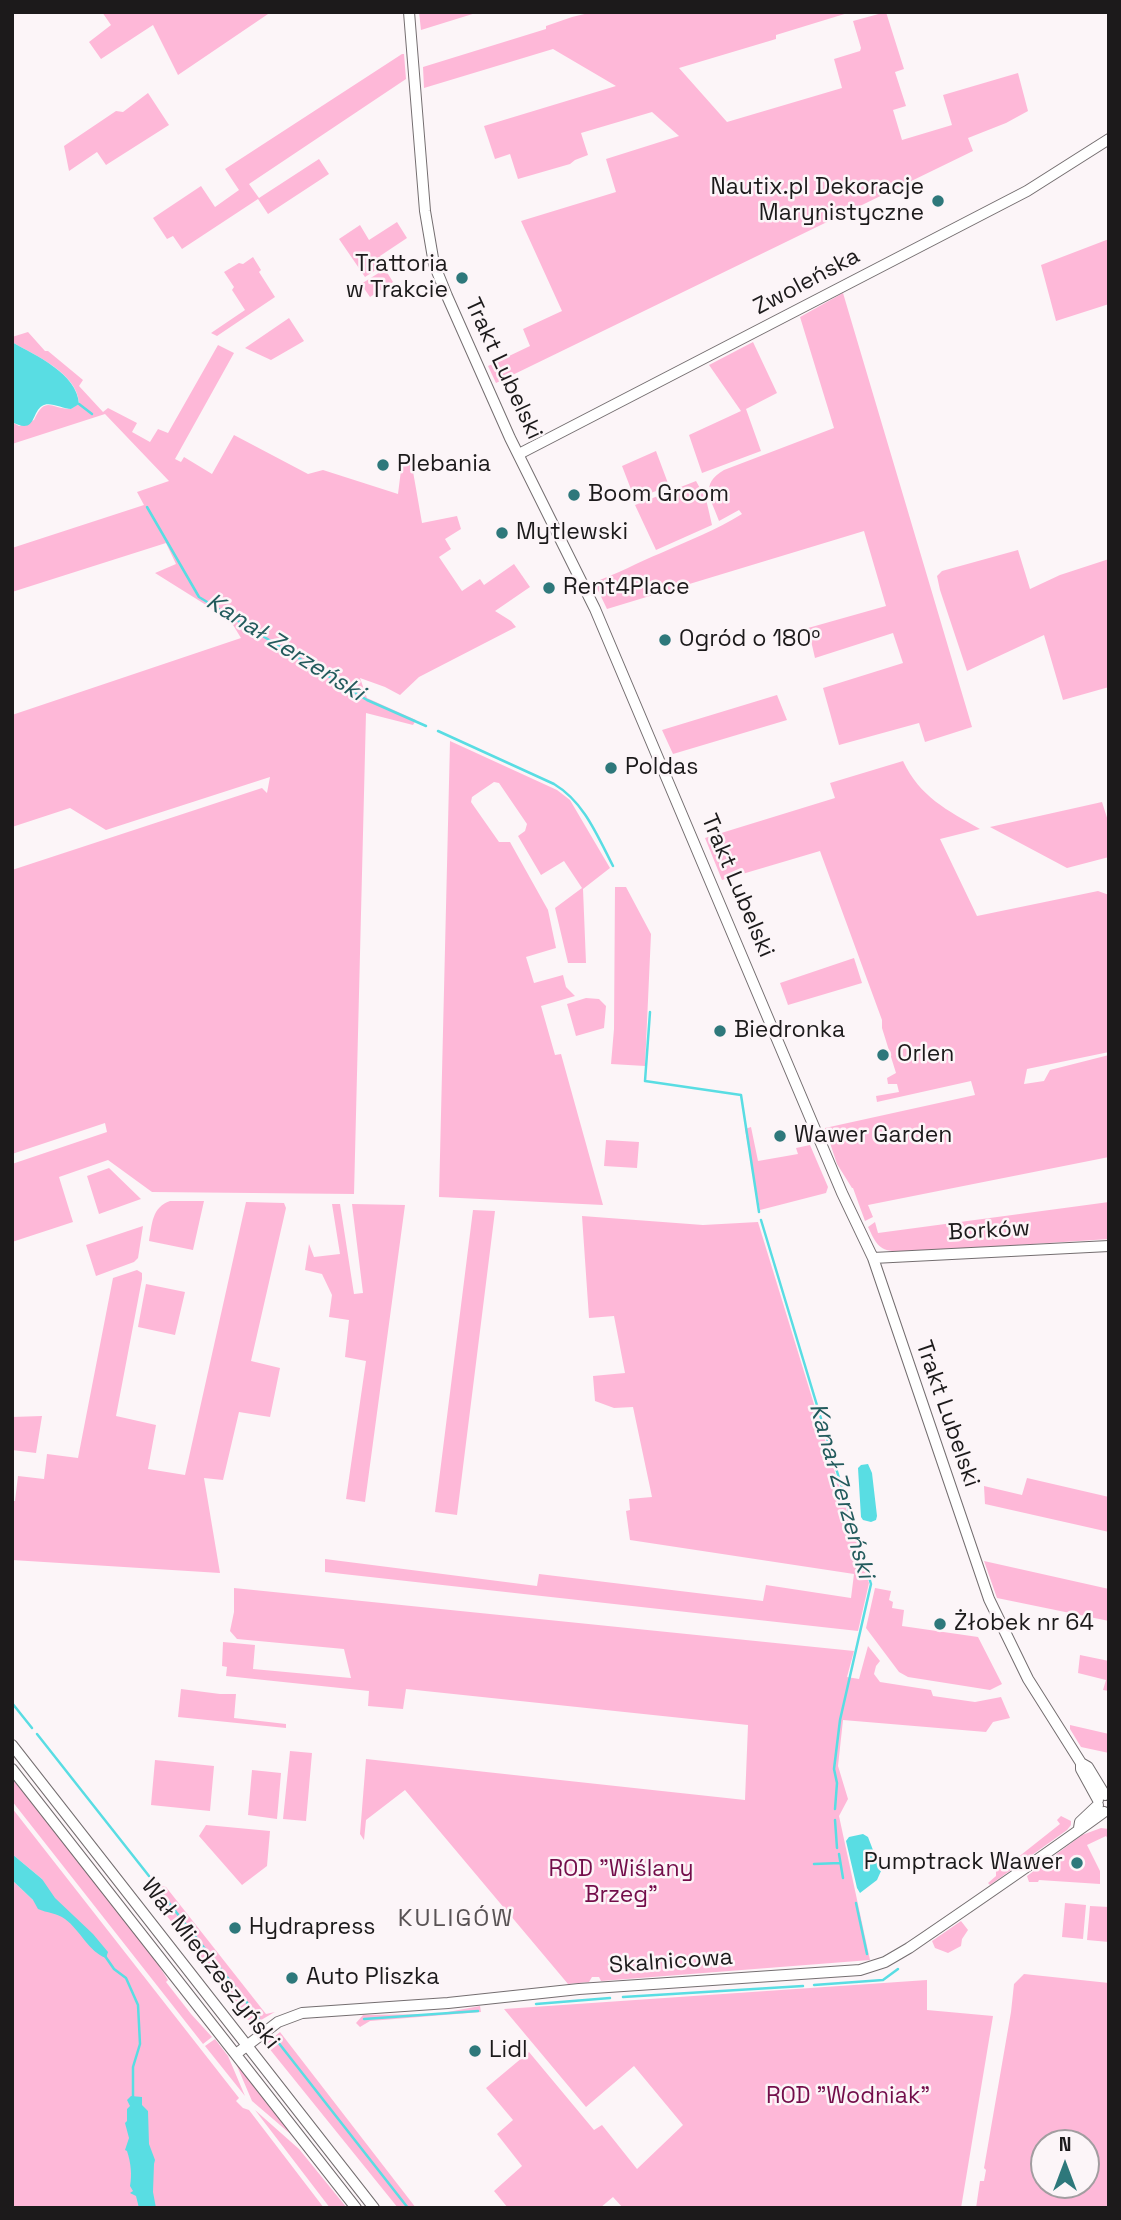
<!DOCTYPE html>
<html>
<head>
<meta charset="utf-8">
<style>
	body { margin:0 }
	#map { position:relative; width:1121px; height:2220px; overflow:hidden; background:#fcf5f8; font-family:"Space Grotesk",sans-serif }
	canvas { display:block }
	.frame { position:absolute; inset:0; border:14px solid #1c1a1b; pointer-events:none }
	.north { position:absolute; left:1030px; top:2129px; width:70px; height:70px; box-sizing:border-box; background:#fcf5f8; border:2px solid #a29da0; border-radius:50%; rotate:0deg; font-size:19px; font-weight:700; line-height:28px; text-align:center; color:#1c1a1b }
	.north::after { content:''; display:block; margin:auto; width:24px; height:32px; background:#2e787b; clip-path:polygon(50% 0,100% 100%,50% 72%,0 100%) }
</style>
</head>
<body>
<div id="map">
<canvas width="1121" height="2220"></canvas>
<div class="frame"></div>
<div class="north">N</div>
</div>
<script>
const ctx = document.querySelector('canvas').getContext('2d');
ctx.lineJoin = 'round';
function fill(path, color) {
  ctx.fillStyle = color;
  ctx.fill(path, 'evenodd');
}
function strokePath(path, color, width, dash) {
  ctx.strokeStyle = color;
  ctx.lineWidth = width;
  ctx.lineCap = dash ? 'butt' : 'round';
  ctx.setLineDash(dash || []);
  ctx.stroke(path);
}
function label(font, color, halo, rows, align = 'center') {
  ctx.font = font + ' "Space Grotesk",sans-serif';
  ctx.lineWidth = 5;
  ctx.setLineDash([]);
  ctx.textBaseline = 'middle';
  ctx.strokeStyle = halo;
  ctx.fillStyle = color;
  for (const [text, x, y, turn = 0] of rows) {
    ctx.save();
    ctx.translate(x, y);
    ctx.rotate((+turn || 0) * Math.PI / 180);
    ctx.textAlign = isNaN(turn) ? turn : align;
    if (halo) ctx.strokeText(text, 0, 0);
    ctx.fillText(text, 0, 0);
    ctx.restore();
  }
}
fill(new Path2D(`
	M102,12h169l-93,63 -25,-50 -52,34 -12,-17 22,-17z
	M419,12h60l-58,18z
	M593,12l2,2 7,-2h249l-75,23v4l-97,29 48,54 115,-34 -8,-29 26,-8 1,-3 -8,-27 33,-9 18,57 -9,3 11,34 -13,4 9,30 50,-15 -9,-30 75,-22 10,38 -22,12 -38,15 5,13 -477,232 -8,-17 42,-20 -7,-17 39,-18 -41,-90 95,-29 -10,-33 73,-23 -27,-24 -71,21 7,22 -13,5 -5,4 -52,15 -8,-25 -15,5 -11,-33 132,-40 -63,-37 -129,39 -1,-21 123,-38v-3l26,-9z
	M402,54h2l2,25 -157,105 10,14 60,-39 10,15 -61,40 -10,-15 -76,50 -9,-13 -6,3 -14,-21 48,-32 14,21 24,-17 -14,-21z
	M148,93l21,32 -63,40 -9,-13 -28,19 -5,-25 52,-35 7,1z
	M397,222l10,16 -27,18 5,8 -20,13 -26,-38 21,-14 9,15z
	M1109,239v65l-53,17 -15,-56z
	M253,257l8,13 -2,2 16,25 -58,39 -6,-3 34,-23 -13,-20 2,-3 -10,-15 15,-9 4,1z
	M385,269l8,13 -23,15 -9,-13z
	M843,293l129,434 -47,15 -6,-19 -80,22 -16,-57 80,-25 -10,-30 -78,25 -7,-30 78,-22 -22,-75 -257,78 -13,-27c24,-8 44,-20 67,-29 27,-12 55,-23 81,-39l-3,-4 -20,11c-8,-23 -20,-36 5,-51l110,-42 -34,-111z
	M289,318l15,23 -33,19 -26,-12z
	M28,332l17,19h3l35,29 -4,6 24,26 5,-4 29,15 -5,9 18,10 8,-13 10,4 50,-88 16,8 -59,106 6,3 3,-5 28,17 22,-39 74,39 15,-4 75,24 4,-32 9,-2 11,63 35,-7 4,13 -16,10 6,10 -12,8 23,34 18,-12 4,6 30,-21 16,23 -35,24 16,10 5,6 -97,50 -19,18 -15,-8 -25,-9 7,20 49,22 -3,5 -47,-12 -12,481 -202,-2 -44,-32 -49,17 14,45 -61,20v-78l95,-32 -2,-9 -93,31v-284l250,-82 5,5 3,-16 -164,53 -36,-22 -58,19v-112l229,-77 -11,-18 -75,-47 21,-9 -10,-21 -154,49v-44l132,-43 -7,-13 32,-11 -64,-67 -93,30v-22l7,4 15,-6c12,-25 16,-11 37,-11l8,-6c-2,-30 -43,-47 -67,-61v-5z
	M753,342l24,51 -31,16 15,42 -59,22 -13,-38 52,-24 -32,-46z
	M656,451l13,35 -26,10 -9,1 -12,-31z
	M696,481l10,18 6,26 -56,25 -21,-45z
	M1018,550l12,39 30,-14 49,-16v128l-46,13 -19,-65 -77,36 -27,-81 -3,-14 5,-5z
	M777,695l10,25 -114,34 -11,-24z
	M450,741l107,49 13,10 40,68 -27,21 3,74h-18l-13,-55 27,-20 -18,-27 -23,14 -23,-39 7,-5 2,-7 -28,-41 -5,-1 -22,15 -1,5 28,40h11l38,68 8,38 -30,9 8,26 29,-8 3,12 9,9 -34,10 14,49 6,-1 42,151 -164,-8z
	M903,761c17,36 44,49 77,68l-40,10 37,77 121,-25 11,4v157l-82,17 -3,15 20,-3 6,-11 59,-15v102l-241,48 5,12 -8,4 -12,-33h-1l-15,-24 -12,-36 150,-33 -4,-14 -94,21 -1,-6 23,-4 -2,-8h-9l-1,-6 9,-5 -14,-45v-8l-62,-169 -98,29 -17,-42 130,-40 -5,-15z
	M1102,802l7,22v33l-42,11 -77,-41z
	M615,887h11l25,47 -6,132 -34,-2 3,-35z
	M854,958l8,25 -74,22 -8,-22z
	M586,998l13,1 7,7 -2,22 -28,8 -9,-32z
	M751,1127l7,34 40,-7 -2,-6 14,-3 18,42 -2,6 -66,17 -15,-81z
	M606,1140l33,2 -2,26 -33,-2z
	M109,1168l32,31 -42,15 -12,-38z
	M170,1201h34l-11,49 -44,-9c3,-17 3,-34 21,-40z
	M246,1202l38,1 2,5 -35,153 29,7 -10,49 -31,-5 -16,68 -19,-2 16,95 -208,-13v-59h3l3,-25 26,3 3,-25 31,4 35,-180 24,-8 5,3v6l-26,137 40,9 -8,44 37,6z
	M1109,1202v37l-214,14v-2c-17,0 -20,-10 -27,-24l7,-5 3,11z
	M332,1204h8l14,90 9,-1 -11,-89 53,1 -40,297 -19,-3 20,-138 -21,-4 4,-37 -20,-3 3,-22 -10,-21 -17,-4 4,-26 5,13 26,-3z
	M473,1210l22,1 -38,304 -22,-3z
	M582,1216l121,9 55,-3 111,361 -11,48 -533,-59v-13l212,27 2,-12 224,27 3,-16 85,13 3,-24 -224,-34 -4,-29 4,-1 -1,-11 23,-2 -19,-90 -19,1 -19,-7 -2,-25 32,-3 -11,-57 -25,2z
	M143,1226l-5,32 -4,4 -38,14 -10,-31z
	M146,1284l39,8 -10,43 -37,-8z
	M42,1416l-6,37 -24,-3v-33z
	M1027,1478l82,19v35l-124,-28 -1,-18 38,9z
	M984,1561l125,28v32l-112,-23z
	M234,1588l620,63 -7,26 12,2 9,-33 12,15 -4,5 -2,8 6,8 51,8 2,6 42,6 26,-5 9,21 -17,4 -7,10 -143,-12 -5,46 10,33 -9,17 31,144 -269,21 -2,-4h-7l-3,5 -21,2 -163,-194 -39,30 -2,20 -4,-6 6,-75 379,41 3,-75 -342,-36 -3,20 -35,-3 1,-15 -143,-15 1,-9 -5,-1 1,-24 32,3 -2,24 98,9 -7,-29 -107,-10 -7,-8 4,-19z
	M875,1588l16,3 -2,9 4,2 -1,6 12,2 -2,16 76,11 24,47 -12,6 -82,-13 -9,-5 -33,-44z
	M1080,1655l29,6v30l-6,-1 3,-10 -28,-7z
	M181,1689l39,5h16l-2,24 52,6v4l-108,-11z
	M1070,1725l39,9v19l-28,-6 -11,-18z
	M290,1751l22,2 -6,68 -23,-2z
	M155,1760l59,6 -4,45 -59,-6z
	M252,1770l29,3 -4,46 -29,-4z
	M12,1777l140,178 16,25 -2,2 25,32 21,23 -9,7 -191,-243z
	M12,1808l227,290 -3,3 7,7 6,2 75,98h-172l-3,-52 -19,-28 10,80h-128v-328l21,20 14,-5 -5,-16 -30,-25z
	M1061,1816l10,5v4l-4,5 -77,55 -2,-2 8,-7v-12l8,-2 3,4 53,-42 -3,-4z
	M206,1825l64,6 -3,35 -25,19 -43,-49z
	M1101,1828l8,1v12l-3,-5 -19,9 13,26v13l-61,-4 -1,2h-9l-2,-6 55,-41z
	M162,1886l4,1 100,127 9,-2 -2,1 -17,10 -12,-5 -19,-28 -73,-93 1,-7z
	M1065,1903l21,2 -3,34 -21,-2z
	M1090,1906l19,1v35l-22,-2z
	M961,1921l7,9 -6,9 -1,7 -13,7 -13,-5 -3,-7z
	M1024,1974l85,9v225h-133l4,-27h4l2,-11 -2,-2 27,-156 3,-28zM1044,2143h42v42h-42z
	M927,1980v30l66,6 -32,192h-338l-10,-11 -13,11h-92l-14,-17 28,-25 -25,-32 16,-14 -27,-32 43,-36 65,78 8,-5 35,44 46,-44 -49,-59 -48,41 -82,-98z
	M480,2006l1,6 -111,9 -10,6 -4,-4 7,-8 74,-1z
	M280,2032l136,176h-18l-130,-161v-5z
	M215,2039l13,17 17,40 -40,-50z
	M234,2059l60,78 -42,-36z
	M255,2110l44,39 48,59h-17z`), '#feb8d8');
fill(new Path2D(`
	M12,342c24,14 65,31 67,62l-8,5c-8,0 -22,-8 -29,-3 -11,7 -6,29 -30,16z
	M868,1464l4,9 5,43 -1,4 -5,2 -8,-2 -2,-3 -3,-49 3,-3z
	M863,1834l5,3 13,34 -4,9 -17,13 -3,-5 -11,-47 3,-4z
	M12,1854l30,25 13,19 38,36 15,18 -2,6c-17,-6 -26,-28 -41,-39 -8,-6 -18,-6 -27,-10l-5,-9 -21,-20z
	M131,2096l11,1v8l6,6 1,33 6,16 -1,4 -1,28 3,16h-17l-3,-12 -6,-3 3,-2 -3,-5c2,-11 1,-23 -3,-35l-2,-1 4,-12 -4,-15 2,-2v-12l3,-3 -3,-6z`), '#59dde3');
strokePath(new Path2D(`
	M79,404l13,10
	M147,507l52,90 168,103 59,26
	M438,731l116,53c30,18 43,51 59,82
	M650,1012l-5,69 96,14 18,117
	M761,1220l110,364 -31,136 -6,49 3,14 -2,26
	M12,1703l20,25
	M37,1734l112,142
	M835,1820l2,28
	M839,1854l4,24
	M814,1864l26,-1
	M155,1885l104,133
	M856,1903l11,51
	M105,1956l9,13 12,9 12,27 2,39 -7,23v30
	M814,1985l69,-5 15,-11
	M623,1997l180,-11
	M536,2004l74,-6
	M364,2019l114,-8
	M274,2037l134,171`), '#59dde3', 2.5);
const secondary = new Path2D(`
	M409,12l16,199 9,53 13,32 63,142 85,171 247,584 31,65 116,341 39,80 53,84v6l17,31
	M519,454l508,-263 82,-52
	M873,1258l236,-12
	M12,1745l362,463
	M1081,1763l7,4 17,28
	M12,1769l344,439
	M1079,1828l1,-6 18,-17
	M236,2054l42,-32 24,-9 146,-10 131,-14 281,-19 25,-8 24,-14c66,-45 132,-90 195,-136`);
strokePath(secondary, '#746e70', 12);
strokePath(secondary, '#fff', 10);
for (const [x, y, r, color] of [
	[938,201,7,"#2e787b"],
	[462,278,7,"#2e787b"],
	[383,465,7,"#2e787b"],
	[574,495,7,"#2e787b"],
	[502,533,7,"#2e787b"],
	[549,588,7,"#2e787b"],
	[665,640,7,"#2e787b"],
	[611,768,7,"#2e787b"],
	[720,1031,7,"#2e787b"],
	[883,1055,7,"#2e787b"],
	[780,1136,7,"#2e787b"],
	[940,1624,7,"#2e787b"],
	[1077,1863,7,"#2e787b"],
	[235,1928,7,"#2e787b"],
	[292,1978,7,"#2e787b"],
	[475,2051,7,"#2e787b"]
]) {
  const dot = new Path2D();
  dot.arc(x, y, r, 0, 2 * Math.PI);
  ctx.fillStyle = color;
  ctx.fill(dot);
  strokePath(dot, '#fcf5f8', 2.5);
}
label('23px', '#1c1a1b', '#fcf5f8', [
	["Nautix.pl Dekoracje",924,188,"right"],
	["Marynistyczne",924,214,"right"],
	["Trattoria",448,265,"right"],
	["w Trakcie",448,291,"right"],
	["Plebania",397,465],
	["Boom Groom",588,495],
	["Mytlewski",516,533],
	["Rent4Place",563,588],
	["Ogród o 180⁰",679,640],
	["Poldas",625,768],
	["Biedronka",734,1031],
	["Orlen",897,1055],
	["Wawer Garden",794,1136],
	["Żłobek nr 64",954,1624],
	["Pumptrack Wawer",1063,1863,"right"],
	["Hydrapress",249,1928],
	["Auto Pliszka",306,1978],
	["Lidl",489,2051]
], 'left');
label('23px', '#1c1a1b', '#fcf5f8', [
	["Zwoleńska",807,282,-28],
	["Trakt Lubelski",503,369,65],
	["Trakt Lubelski",737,886,67],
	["Borków",989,1231,-3],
	["Trakt Lubelski",947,1414,71],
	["Skalnicowa",671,1962,-4],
	["Wał Miedzeszyński",210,1964,52]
]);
label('23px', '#730d4a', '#fcf5f8', [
	["ROD \"Wiślany",621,1870],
	["Brzeg\"",621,1896],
	["ROD \"Wodniak\"",848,2097]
]);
label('italic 24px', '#235b5d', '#fcf5f8', [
	["Kanał Zerzeński",285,648,32],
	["Kanał Zerzeński",841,1491,74]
]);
ctx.letterSpacing = '2px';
label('24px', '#595355', '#fcf5f8', [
	["KULIGÓW",456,1919]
]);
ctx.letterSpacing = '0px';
</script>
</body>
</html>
